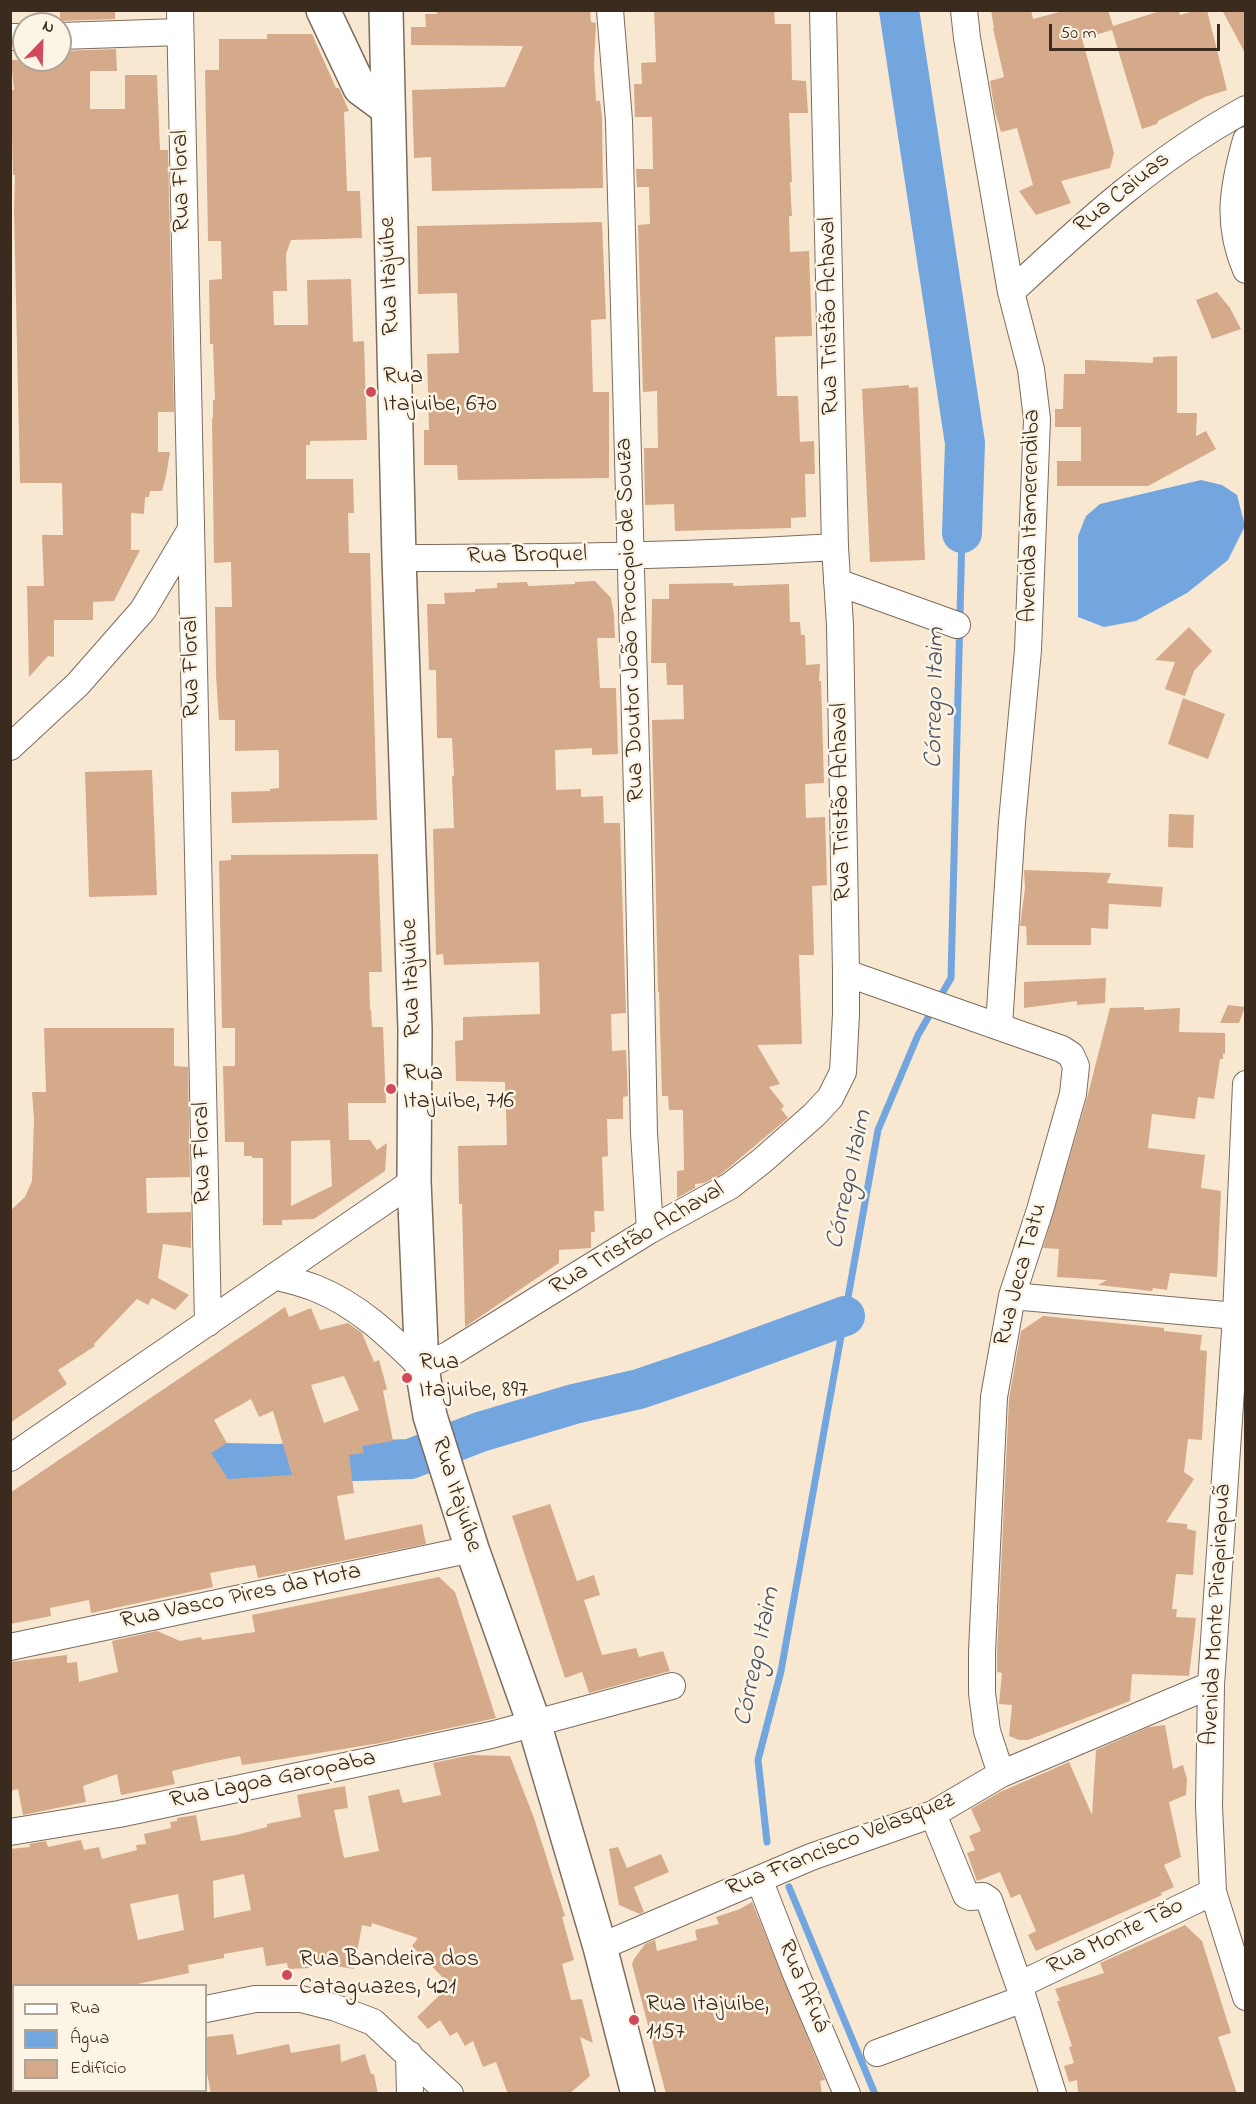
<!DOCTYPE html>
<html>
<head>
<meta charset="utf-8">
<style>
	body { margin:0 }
	#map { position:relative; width:1256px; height:2104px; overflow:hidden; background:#f8e8d2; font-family:"Indie Flower",sans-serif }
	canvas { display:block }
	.frame { position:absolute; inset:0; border:12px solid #3b2a1e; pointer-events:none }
	.legend { position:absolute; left:12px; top:1984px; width:195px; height:108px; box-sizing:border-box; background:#fcf5e5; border:2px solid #afa495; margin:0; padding:8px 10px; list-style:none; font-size:18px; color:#3b2a1e }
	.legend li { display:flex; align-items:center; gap:12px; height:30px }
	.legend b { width:30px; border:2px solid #afa495 }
	.north { position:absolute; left:12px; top:12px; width:60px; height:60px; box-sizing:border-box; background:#fcf5e5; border:2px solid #afa495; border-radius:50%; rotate:23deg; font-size:16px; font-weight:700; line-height:24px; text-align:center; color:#3b2a1e }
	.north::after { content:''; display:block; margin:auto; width:21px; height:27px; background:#d1495b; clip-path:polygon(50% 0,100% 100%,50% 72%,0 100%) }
	.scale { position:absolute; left:1049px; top:24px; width:171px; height:27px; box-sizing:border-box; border:3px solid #3b2a1e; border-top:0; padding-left:8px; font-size:18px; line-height:21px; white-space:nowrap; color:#3b2a1e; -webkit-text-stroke:4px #fcf5e5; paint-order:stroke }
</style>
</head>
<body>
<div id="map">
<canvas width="1256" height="2104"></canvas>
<div class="frame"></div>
<ul class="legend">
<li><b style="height:8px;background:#fff"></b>Rua</li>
<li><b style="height:16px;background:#73a5df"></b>Água</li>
<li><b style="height:16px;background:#d5aa8b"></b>Edifício</li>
</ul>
<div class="north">N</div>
<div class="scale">50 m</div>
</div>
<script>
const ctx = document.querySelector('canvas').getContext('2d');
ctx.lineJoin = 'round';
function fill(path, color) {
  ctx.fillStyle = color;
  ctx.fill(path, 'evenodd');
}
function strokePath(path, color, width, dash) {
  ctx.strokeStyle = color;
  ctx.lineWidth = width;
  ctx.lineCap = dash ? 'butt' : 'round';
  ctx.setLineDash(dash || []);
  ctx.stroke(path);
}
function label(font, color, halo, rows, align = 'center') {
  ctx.font = font + ' "Indie Flower",sans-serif';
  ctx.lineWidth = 5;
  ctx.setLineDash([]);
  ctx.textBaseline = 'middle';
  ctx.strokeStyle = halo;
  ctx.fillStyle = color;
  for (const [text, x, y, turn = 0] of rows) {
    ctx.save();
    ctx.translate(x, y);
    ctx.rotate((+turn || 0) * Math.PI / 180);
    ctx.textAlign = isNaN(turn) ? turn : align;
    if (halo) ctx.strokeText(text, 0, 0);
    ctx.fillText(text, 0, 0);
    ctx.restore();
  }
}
fill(new Path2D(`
	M1201,480l21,5 15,10 8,31 -17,34 -41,33 -51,28 -32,6 -26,-10v-81l8,-20 14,-12z`), '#73a5df');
strokePath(new Path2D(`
	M767,1842l-9,-82 23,-89 97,-541 40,-95 33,-57 11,-445
	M789,1887l86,207`), '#73a5df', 7);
strokePath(new Path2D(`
	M899,10l66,433 -3,90
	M164,1479l58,-16 54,1 134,-5 70,-27 94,-28 65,-15 74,-25 132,-48`), '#73a5df', 40);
fill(new Path2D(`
	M60,10l55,1v8l-55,2z
	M436,10h154l1,12 5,1 -2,42 2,36h4l2,16 1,71 -171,3 -1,-34 -17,1 -2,-68 93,-3 18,-41 -112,-1v-18h15l-1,-13h12z
	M654,10h120l1,14h16l1,56 14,1 2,32h-19l3,69h-2l2,34h-3l1,36 19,-1 3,85 -37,1 2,59h21l2,46 14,-1 1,33h-10l1,43 -15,1v10l-116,3 -1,-27 -29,1 -1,-57h14l-1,-57 -14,1 -5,-167 12,-1 -1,-37h-12l-1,-18h17l-1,-52h-17l-1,-33h8l-1,-21 15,-1z
	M991,10h40l2,9 34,-9h41l5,16 50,-16h16l1,5 17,-5h10l20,80 -22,7 -47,24 -1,3 -15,5 -30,-99 -30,9 32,114 -4,15 -49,13 10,22 -35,12 -17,-24 14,-6 -16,-57 -16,4 -6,-20 -5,-31 14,-4 -11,-49h1z
	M1222,10h23v43z
	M267,34h45l24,54h3l10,23 -5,1 3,79h13l2,47 -71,2 -5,14 1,37h-14l1,34h34l-1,-45 44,-1 2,63 11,-1 3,99 -57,1v4h-4v34h47l1,34h-6l1,40h21l7,267 -145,3 -1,-31 39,-1v-2l9,-1v-34l-1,-4 -43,1v-31h-16l-3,-44 -1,-69h17l-1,-45 -17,1 -2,-145h1v-18h2l-2,-56h-3l-1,-64 13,-1 -1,-38h-13l-3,-171h14v-31h48z
	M116,49l1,22h-27v38h35v-34h32l3,75h8l6,262h-16v40h12l-4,24 -4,15h-12l-1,6h-4l-1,17 -13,-1v37h9l-26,51 -21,1v18h-39v37l-6,-1 -19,21 -2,-91h17l-2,-51h21l-1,-52h-42l-6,-273 1,-35h-2l-1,-38v-47h2l-3,-30h49v-9z
	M602,222l4,97 -15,1 2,72h16v86l-151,2 -1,-15h-33v-35h5l-2,-76 32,-1 -2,-60 -39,1 -1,-68z
	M1217,292l13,16 11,21 -29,10 -16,-39z
	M1177,356v57h20l-1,23 10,-5 10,18 -68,37h-91v-25h24v-34h-26v-18h8l1,-35h21v-14l68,3v-6z
	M909,385v3l9,-1 7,173 -55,2 -8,-173z
	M595,581l16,17 3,17 1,23h-18l3,50h16l2,66 -26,1v-7l-37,2 1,40 25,-1v8l22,-1 1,27h16l6,190 -15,1 1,37 14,-1 2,46 -5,1v22h-16l1,37 -6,1 2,54h-10l1,21h-4v16l-32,2v13l-94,64 -3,-123h-3l-1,-58 49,-1 -2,-63 -49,-1 -1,-40 8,-1v-23l77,-3 -1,-52 -95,3 -1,-11 -7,1 -3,-126 21,-1 -2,-52h2l-2,-38h-15l-1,-68h-7l-2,-66h18l-1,-11 31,-1v-3l22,-1v-5l30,-1 1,4 47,-2v-2z
	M733,583v3l56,-2 1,38h10l1,13h4l1,30 14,-1 -1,17h2l3,102 -19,1 1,34 19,-1 2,68 -15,1 2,69h-15l3,89 -45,1 23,39 -11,3 15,19 -3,3 7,9 -68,57 -16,8 -9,1v4l-18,10v-27l7,-1 -1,-60h-14l-1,-14h-6l-3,-104h-1l-6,-272 32,-1 -1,-34h-16l-1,-22h-15l1,-64h17v-15z
	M1189,627l23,24 -18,20 -9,25 -20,-7 10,-27 -20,-2z
	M1183,698l42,16 -17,45 -40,-15z
	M152,770l5,125 -68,2 -4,-125z
	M1169,814l25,1 -1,33 -25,-1z
	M378,854l4,118h-13l1,38h1l1,17h11l3,76h-38l1,37h21l7,10 10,-7 -2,28 -71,48 -32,1v5h-19v-5l-2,1 2,-2v-61h-11v-2h-8v-14h-19l-2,-76h12v-38h-13l-3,-167 12,-1v-5zM330,1140l2,46 -41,20v-65z
	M1024,870l87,3 -4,10 56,4 -2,20 -52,-3 -1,25 -17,-1v17h-64l-1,-19h-6l5,-38z
	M1106,978l-1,25 -28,2v-4l-53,7v-26z
	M1228,1005l17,2 -6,16h-19z
	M1144,1007v3l36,-2 -1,24 46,1v21h-2v5h-3l-6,40 -16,-2 -3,22 -43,-5 -4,34 57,7 -4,33 20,3 -4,86 -47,-4 -3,17 -14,-2 -1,3 -54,-6 9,-5 -50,-3 2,-28 -16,-1 44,-150 23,-90z
	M44,1028h130v38l14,1 2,110 -44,1 1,35 44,-1v36l-28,-4 -5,34 31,17 -14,15 -23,-12 -4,7 -11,-6 -43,45 1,2 -37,24 9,14 -57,39v-212l15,-14 7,-16 2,-62 -2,-27h14z
	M285,1307l4,10 22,-9 9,22 28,-7 14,10 12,29 5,-2 8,29 -4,2 10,50 -31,5 2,7 -15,2 5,38 -17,3 8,44 77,-16 4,20 -168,34 -3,-13 -19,3 -26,5 3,14 -122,26 -2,-13 -39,8 1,8 -41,8v-131zM344,1376l15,34 -35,13 -13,-38zM251,1399l8,18 14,-6 19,64 -64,4 -17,-26 16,-10 -13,-23z
	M1043,1316l121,12v3l38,4 -2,15 7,1 -5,89 -14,-1 -4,33 10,7 -28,43 21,2v5l9,2 -3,44 -17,-1 -4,35h5l-1,8 20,1 -7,58 -57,-2 -2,27 -102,39h-9l-10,-4 3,-31 -13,-1 3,-31 -5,-1v-20l12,-253 12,-68z
	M550,1504l27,77 17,-6 6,20 -16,5 18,55 34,-7 3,9 24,-6 7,20 -81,22 -7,-21 -17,6 -53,-162z
	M439,1577l16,15 41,126 -116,25 -104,17 -34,5 -2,-9 -34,7 -34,8 3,13 -54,11 -4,-21 -34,12 3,16 -63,13 -5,-26 -8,2v-129l57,-7v8l10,-1 2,20 39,-10 -6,-31 45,-10 23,10 21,-4 1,3 53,-8 -3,-17z
	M1165,1725l8,44 10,-4 4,14 -1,16 -17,7 12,55 -17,8 10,22 -13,6 1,2 -126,56 -8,-16 8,-4 -16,-37 -9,4 -11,-26 -23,9 -10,-28 8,-3 -6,-14 12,-5 -10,-22 29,-17 69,-30 23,53 4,-65 53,-23z
	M471,1755l39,1 24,62 31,98 -3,1 12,43 -12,4 9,36 11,-1 11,44 -13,-6 10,39 -21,18h-61l-12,-32 -13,5 -10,-26 -8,5 -8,-14 -7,4 -10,-16 -12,9 -11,-12 33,-32 -38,-39 6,-8 -46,-15 -1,4 -9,-2 -8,44 -43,-7v6l-23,1 -1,-6 -21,3 -3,-19 -39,7v4l-36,7 1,8 -61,13h-118v-137l20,-2 -1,-3 17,-3 2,6 33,-7 3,10 15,-3 3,12 35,-9 -1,-5 10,-1 -2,-10 27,-6 -1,-6 7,-1v-3l19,-3 5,26 35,-6 31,-8v-3l34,-7 -4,-22 48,-9 3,22 -14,2 10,48 35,-7 -11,-55 31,-7 4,14 38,-8 -8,-32zM244,1874l7,36 -37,8 -1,-37zM178,1894l6,36 -46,10 -8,-36z
	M618,1847l9,21 34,-14 8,18 -35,15 10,25 -4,2 -21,-9 -10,-56z
	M752,1902l73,178 -5,1 2,13h-156l-34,-130 2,-5 11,-15 10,-4 2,11 40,-11 -2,-10 24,-6 -3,-7 24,-8z
	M1185,1925l17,16 29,92 -13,4 19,57h-159l-1,-14 -8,2 -5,-16 10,-3 -5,-16 3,-1 -15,-45h3l-5,-12 49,-16 -4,-10z
	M233,2034l4,21 52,-11 2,9 49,-9 1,18 24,-8 6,20h3l4,20h-167l-5,-27v-30z`), '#d5aa8b');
const street = new Path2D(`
	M180,10l28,1313
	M610,10l9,111 19,710 6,302 6,97
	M964,10l3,28 44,254 20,77 6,50 -9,231 -16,172 -13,204
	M60,36l120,-4
	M10,37h14
	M1246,140c-13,47 -20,83 0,130
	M1011,292c74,-69 145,-134 235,-183
	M399,558c145,0 291,-2 436,-11
	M837,582l120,43
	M10,747l68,-63 65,-74 47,-79
	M846,973l216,76 9,6 5,11 -3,28 -33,116 -28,86 -18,101 -12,255v41l5,38 14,43
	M1246,1084l-10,232 -25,369 -2,121 4,86 33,105
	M275,1276c13,4 27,7 40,12 43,17 75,48 107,80l26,-13 202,-125 80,-44 33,-26 51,-45 16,-17 13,-26 3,-58v-41l-6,-348 -5,-78 -12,-537
	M1012,1296l224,20
	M10,1458l404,-277
	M10,1647l462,-98
	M933,1814l33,81 4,2 13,-1 6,4 30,85 34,109
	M10,1832l109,-18 372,-79 181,-49
	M759,1879l37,95 51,120
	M600,1947l211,-90 122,-43 68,-40 210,-89
	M1019,1985l194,-93
	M206,2009l49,-10h46l35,9 37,14 77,72
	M10,2051l4,-1
	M877,2053l146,-54
	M409,2054l1,40
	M180,2090v4`);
const secondary = new Path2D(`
	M323,10l37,78 27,20
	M386,10l13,548 16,471 -1,152 8,187 8,48 42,133 62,174 66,224 38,147`);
strokePath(street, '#7d6c5d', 28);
strokePath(secondary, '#7d6c5d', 36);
strokePath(street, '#fff', 26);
strokePath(secondary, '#fff', 33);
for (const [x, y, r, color] of [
	[371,392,6,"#d1495b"],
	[391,1089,6,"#d1495b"],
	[407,1378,6,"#d1495b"],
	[287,1975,6,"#d1495b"],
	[634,2020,6,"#d1495b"]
]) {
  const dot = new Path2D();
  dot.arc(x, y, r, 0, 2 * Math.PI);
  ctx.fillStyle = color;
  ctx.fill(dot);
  strokePath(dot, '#fcf5e5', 2);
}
label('24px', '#3b2a1e', '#fcf5e5', [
	["Rua Floral",183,181,-91],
	["Rua Caiuas",1123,194,-39],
	["Rua Itajuíbe",391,276,-92],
	["Rua Tristão Achaval",831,316,-91],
	["Avenida Itamerendiba",1032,516,-89],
	["Rua Broquel",527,557,-1],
	["Rua Doutor João Procopio de Souza",632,620,-92],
	["Rua Floral",193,667,-91],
	["Rua Tristão Achaval",843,802,-91],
	["Rua Itajuíbe",413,978,-92],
	["Rua Floral",204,1153,-91],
	["Rua Tristão Achaval",638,1240,-31],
	["Rua Jeca Tatu",1022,1275,-75],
	["Rua Itajuíbe",455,1495,72],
	["Rua Vasco Pires da Mota",241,1598,-12],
	["Avenida Monte Pirapirapuã",1218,1615,-87],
	["Rua Lagoa Garopaba",273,1781,-12],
	["Rua Francisco Velasquez",841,1846,-22],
	["Rua Monte Tão",1116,1938,-26],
	["Rua Afuá",802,1987,67]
]);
label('24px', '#3b2a1e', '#fcf5e5', [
	["Rua",383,378],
	["Itajuibe, 670",383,406],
	["Rua",403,1075],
	["Itajuibe, 716",403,1103],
	["Rua",419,1364],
	["Itajuibe, 897",419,1392],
	["Rua Bandeira dos",299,1961],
	["Cataguazes, 421",299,1989],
	["Rua Itajuibe,",646,2006],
	["1157",646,2034]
], 'left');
label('italic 26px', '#4f5562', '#fcf5e5', [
	["Córrego Itaim",937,698,-89],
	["Córrego Itaim",851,1180,-78],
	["Córrego Itaim",759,1657,-78]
]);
</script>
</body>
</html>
